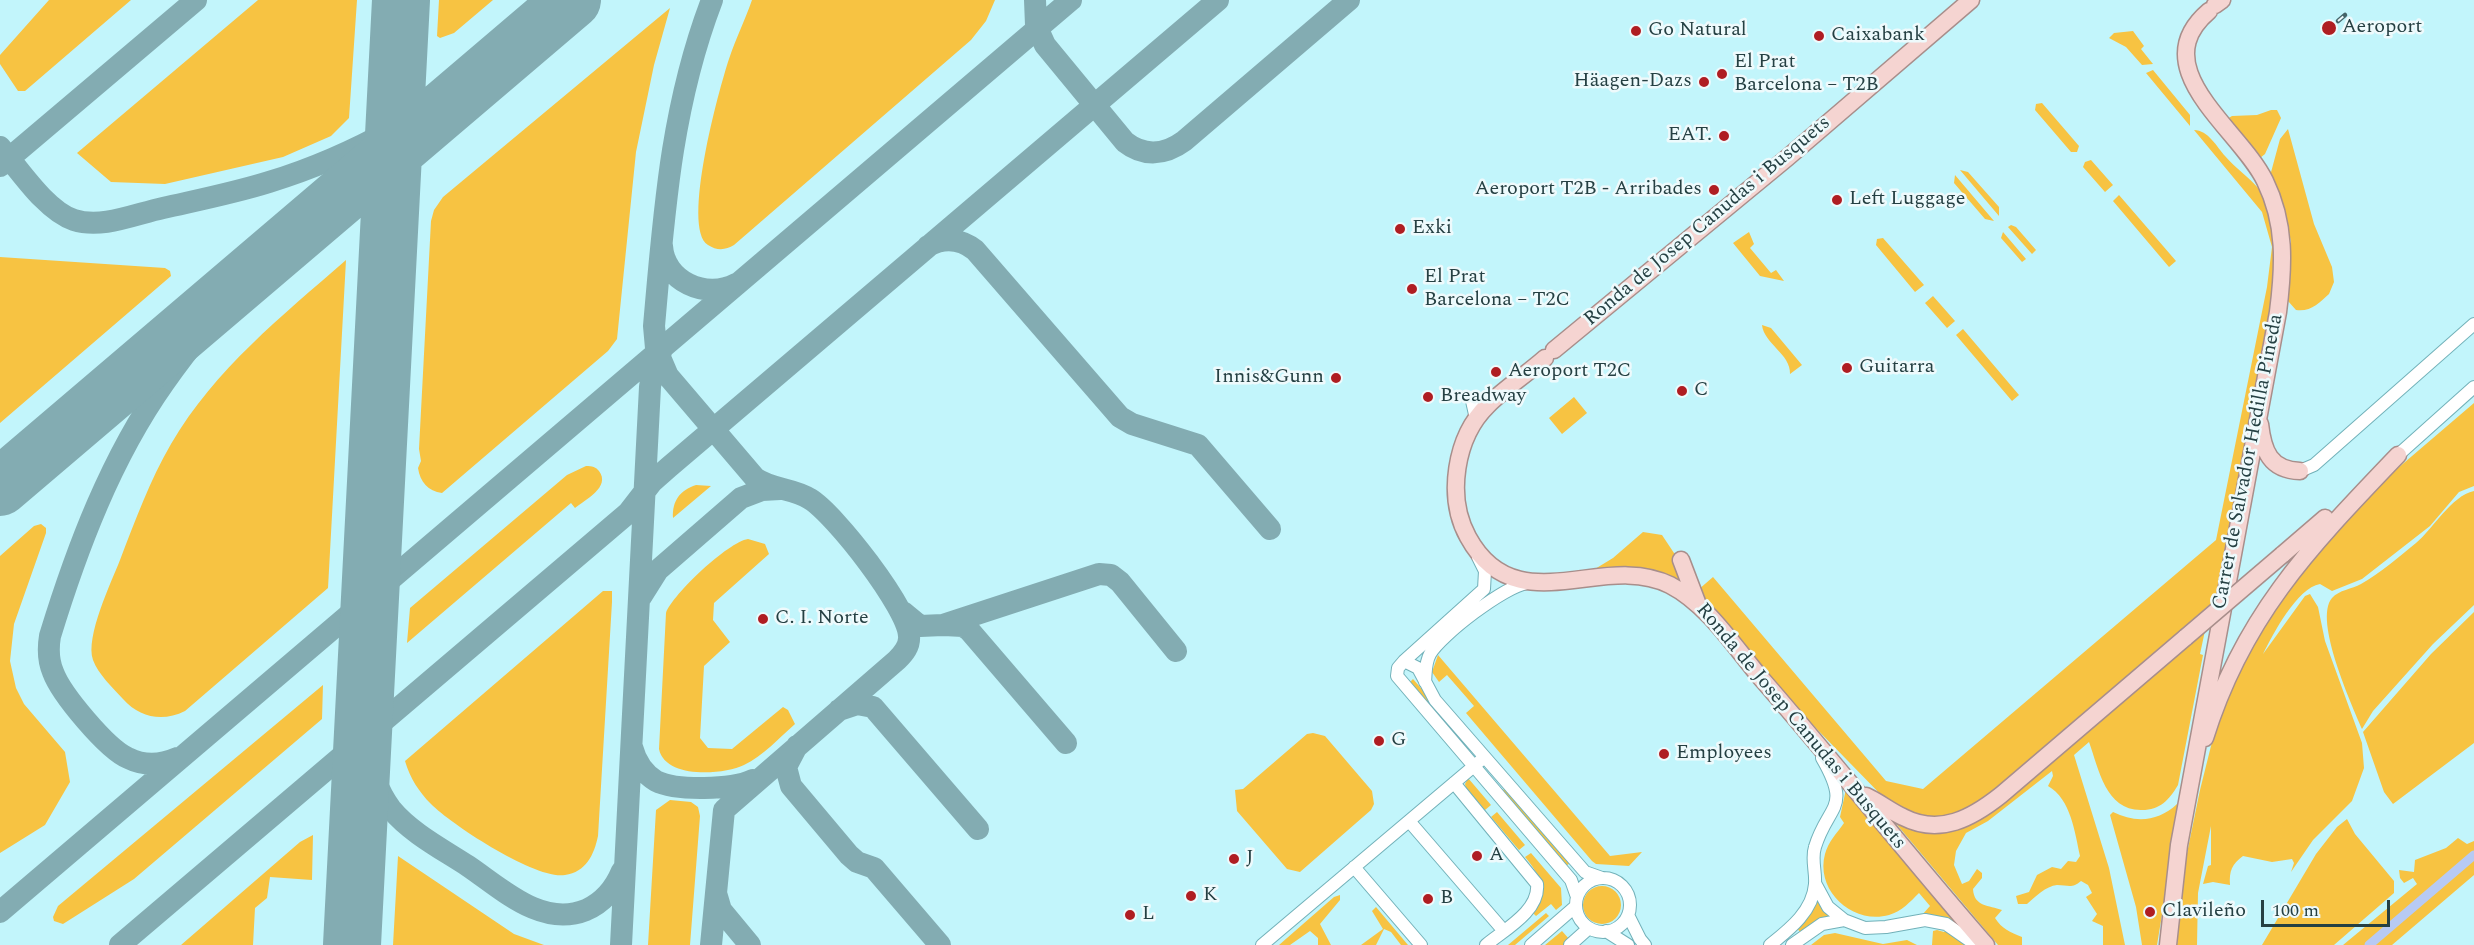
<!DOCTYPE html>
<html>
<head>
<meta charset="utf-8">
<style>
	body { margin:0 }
	#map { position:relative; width:2474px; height:945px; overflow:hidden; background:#c2f5fb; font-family:Spectral,serif }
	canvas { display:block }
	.scale { position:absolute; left:2261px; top:900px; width:129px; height:27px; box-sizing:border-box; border:3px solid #254043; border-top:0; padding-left:8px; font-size:18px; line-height:21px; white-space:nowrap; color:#254043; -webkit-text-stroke:4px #eefafc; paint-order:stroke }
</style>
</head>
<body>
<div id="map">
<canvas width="2474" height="945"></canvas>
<div class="scale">100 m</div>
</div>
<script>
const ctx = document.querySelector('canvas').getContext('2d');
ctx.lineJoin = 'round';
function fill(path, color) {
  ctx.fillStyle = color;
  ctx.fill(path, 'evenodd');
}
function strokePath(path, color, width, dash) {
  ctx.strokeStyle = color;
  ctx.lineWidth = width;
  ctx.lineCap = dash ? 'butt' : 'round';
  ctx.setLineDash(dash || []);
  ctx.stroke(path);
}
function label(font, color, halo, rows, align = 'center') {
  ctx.font = font + ' Spectral,serif';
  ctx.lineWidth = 5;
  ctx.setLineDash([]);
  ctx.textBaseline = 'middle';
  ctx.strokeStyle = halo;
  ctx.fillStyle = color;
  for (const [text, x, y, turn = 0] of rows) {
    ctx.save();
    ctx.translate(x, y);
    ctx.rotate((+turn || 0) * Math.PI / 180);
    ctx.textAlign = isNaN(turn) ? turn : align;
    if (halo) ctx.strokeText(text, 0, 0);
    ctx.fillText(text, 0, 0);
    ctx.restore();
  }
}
fill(new Path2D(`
	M49,0h82l-106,91h-7l-18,-27v-9z
	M258,0h99l-8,118 -18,18 -48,21 -118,27 -54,-2 -34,-29z
	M439,0h54l-39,33 -14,5 -3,-2z
	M752,0h243l-9,21 -15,19 -237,205c-8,5 -17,6 -26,0 -27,-17 11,-156 21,-186 7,-21 16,-39 23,-59z
	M670,8l-16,57 -18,87 -19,187 -9,12 -166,142c-14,-2 -22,-11 -24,-25l3,-7 -2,-12 12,-228 3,-11 9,-13z
	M2133,31l11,15 -3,3 12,15 -11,1 -16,-18 -17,-9 5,-5z
	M2153,70l37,45v11l-44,-53z
	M2042,103l37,43 -2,6h-6l-36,-42 1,-6z
	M2271,110h6l4,8 -16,36 -5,4 -33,-39 5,-3 25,-1z
	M2288,129l26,95 18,43 2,15 -5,12c-10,9 -18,18 -33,16l-8,-9 3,-59 -6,-28 -15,-38 10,-37z
	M2194,130c14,0 23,17 31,26 10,12 24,21 34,33 21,27 17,64 16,95l-57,314 -210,182 -36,28 -39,14 -44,-19 -84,-86 -107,-127 15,-13 173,204 37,8 293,-249 51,-253 5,-40 -10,-35z
	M2091,160l22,25 -8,7 -22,-25 2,-5z
	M1960,170l8,2 31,35v9z
	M1955,175l39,46 -9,-2 -31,-36z
	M2119,195l57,66 -7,6 -56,-66z
	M2011,225l5,2 20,23 -4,4 -24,-27z
	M1749,232l5,12 -4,4 21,25 5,-3 8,11 -24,-5 -27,-33z
	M2003,232l23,27 -4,3 -21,-24z
	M1883,238l41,47 -9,7 -39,-47 1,-6z
	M0,257l165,11 5,3 1,5 -171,147z
	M346,260l-18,328 -143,123c-22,11 -45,7 -62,-12 -10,-11 -25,-25 -30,-39 -8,-23 18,-77 27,-100 15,-39 30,-80 51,-116 44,-75 111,-128 175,-184z
	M1933,296l22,25 -8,7 -22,-25z
	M1762,325l9,3 31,37 -12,9c1,-20 -26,-30 -28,-49z
	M1963,329l56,66 -7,6 -56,-66z
	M1574,397l13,16 -25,21 -13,-16z
	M2474,403v83l-15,6 -29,34 -68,53 -30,12 -12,-7c-23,4 -47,50 -57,70l42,-58 5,-2 8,13 7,34 37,102 2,25 -12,33 -39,39 -22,32 3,-9 -2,-4 -20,3 -29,-6c-11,8 -14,15 -13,29l-17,-3 -10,2 5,-18 3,-1v-39l-13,67 -1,52h-20l9,-87 14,-68 12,-48 26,-73 65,-106 88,-89z
	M586,466c6,0 10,1 13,5 12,16 -14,29 -24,37l-4,-5 -164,140 3,-35 157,-133z
	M696,485l15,1 -38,32c-1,-17 7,-28 23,-33z
	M2474,491v114l-41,39 -60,67 -11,18c-10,-24 -49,-109 -30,-131 7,-8 20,-9 29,-14 19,-11 38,-27 55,-41 18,-15 35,-47 58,-52z
	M41,524l5,4v5l-32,91 -4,37 6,27 8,16 41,48 5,30 -25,43 -45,28v-297l34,-30z
	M1643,532l19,3 14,21 8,28 -94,-12 23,-14z
	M748,539l17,5 4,10 -55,49 -1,17 17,22 -26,24 -4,72 8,10 24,1 51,-42 5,3 7,14c-16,14 -32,32 -51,41 -21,10 -79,14 -85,-16l7,-136c7,-19 62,-71 82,-74z
	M603,591h9v11l-14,234c-4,19 -12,36 -33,39 -29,5 -113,-50 -134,-71 -12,-12 -21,-26 -26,-43z
	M2474,612v131l-81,61 -9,-12 -21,-60 68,-78z
	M2206,626l-6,28 3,1 -25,130c-9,15 -18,25 -36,25 -36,1 -43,-40 -53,-68l-15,13 35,113 16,77h-22v-19l-11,-5 5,-7 -11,-17 6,-4 -4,-8 -7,-4c-9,8 -13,4 -24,4 -11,1 -22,12 -30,19h-9l-2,-8 13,-4 8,-17 15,-8 9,2 7,-8 8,1 4,-6c-5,-23 -9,-57 -32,-70l5,-10 -1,-5 -64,50 -22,12 -10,18 -2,14 8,19 7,-3 8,-12 5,4v5l-9,11c1,18 16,16 29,21l-7,8c7,11 15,14 27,19v8h-24l-105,-125c33,10 51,19 84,1z
	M1438,655l172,201 32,-4 -13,14 -33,-2 -4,-3 -126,-148 8,-7 -27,-31 -8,7 -7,-10z
	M1413,679l35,40 -4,4 -34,-41z
	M323,685l-1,34 -188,160 -71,45 -9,-3 -1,-4 5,-11z
	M1313,733l12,3 47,55 2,13 -3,6 -71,62 -13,-3 -50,-58 -2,-21 8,-1 64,-55z
	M1468,778l23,27 -6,5 -19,-22 -1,-4z
	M1499,788l11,4 60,71 -4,3z
	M1846,789l113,136 -37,-10 8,-9 -11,-13c-9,9 -17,18 -30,22 -36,10 -74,-24 -64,-61 3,-12 12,-21 19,-31l-4,-6z
	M670,800l21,2 7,5 2,9 -10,129h-42l8,-135z
	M2177,804l3,1 -23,140h-15l-6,-38 -26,-92 3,-3c22,11 45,10 64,-8z
	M1497,812l28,33 -6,5 -28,-33z
	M2347,819l8,15 39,47v12l-60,52h-72l54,-91 21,-27z
	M313,835l-1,45 -42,-3 -3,21 -12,10 -2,37h-72l119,-103z
	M2458,838l9,6 7,-3v34l-82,70h-49l74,-61 -4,-6 -9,5 -4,-5 -1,-8 15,2 1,-12 31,-12z
	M1531,853l30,35 1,17 -6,5 -5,-6 -15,12 -3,-3c17,-21 7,-38 -8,-56z
	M398,856l116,78 30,11h-151z
	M1583 905a19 19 0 1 1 38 0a19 19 0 1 1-38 0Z
	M1340,895v5l-20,24 11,21h-13v-7l-8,-7 -20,14h-11l55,-48z
	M1816,898l16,19 -17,4 -15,11 -3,-4z
	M1376,907l32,38h-7l-10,-13 -7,-3 -8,16h-15l22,-16 -11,-18z
	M1546,913l3,3 -34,29h-7z
	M1937,930l7,2 3,-2 24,15h-39l1,-14z
	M1562,931l8,9 -5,5h-20z
	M1835,933l48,11 24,-4 10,5h-106l13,-10z`), '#f7c342');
strokePath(new Path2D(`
	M2369,945l105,-90`), '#b7caf4', 9);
strokePath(new Path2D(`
	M1035,0l1,25 9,20 80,97c19,15 40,13 59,-1l165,-141
	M498,64l90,-64
	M0,147c19,22 46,64 74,73 28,9 61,-6 89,-12 35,-8 71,-15 106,-26 89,-27 166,-74 240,-129
	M0,166l196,-166
	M662,246c2,35 44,54 74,38
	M928,246c16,-9 33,-7 47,4l145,167 12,7 66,21 72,84
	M641,597l17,-27 83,-72 21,-8 18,-1
	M903,612l17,14 23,-1 156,-51 12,1 9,7 56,69
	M944,625l19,1 6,4 97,113
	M839,710l18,-6 16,3 105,122
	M363,737c7,26 11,49 28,72 20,24 51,40 77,57 34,23 74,62 118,44 18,-8 29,-22 36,-39
	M797,746l-11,21 5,19 58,69 8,7 17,6 66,77
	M632,747c4,15 11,26 24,34 20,10 76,9 97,-1
	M177,758c-16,7 -33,8 -49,0 -21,-9 -67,-64 -75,-86 -5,-12 -5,-24 -3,-36 27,-88 61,-178 114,-253 28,-40 60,-77 92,-114
	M716,893l5,17 29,35
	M0,912l1071,-912
	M120,945l508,-432 24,-31 17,-15 549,-467
	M621,945l29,-558 3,-21 8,-14
	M711,945l13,-135 173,-150c7,-7 13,-14 12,-24 -1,-28 -74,-122 -99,-137 -17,-11 -38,-9 -55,-21l-87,-102 -12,-28 -2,-22c10,-113 17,-219 58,-326`), '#83acb2', 22);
strokePath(new Path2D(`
	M0,487l572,-487
	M352,945l49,-945`), '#83acb2', 58);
const minor = new Path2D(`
	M1472,401l4,18
	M2398,455l76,-68
	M2300,471l14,-6 160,-141
	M1478,557l7,14 -1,18 -80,72 -6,7 -1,8 174,204 6,17
	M1404,661l14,7 17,32 150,172 17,6
	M1425,682c1,-10 0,-19 5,-28 11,-19 75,-68 97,-71
	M1454,783l83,101c3,27 -33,46 -51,61
	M1409,821l94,109
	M1354,867l67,78
	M1576 905a27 27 0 1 1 54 0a27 27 0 1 1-54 0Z
	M1815,883l13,24 16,13
	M1628,915l12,24 5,6
	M1606,931l22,14
	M1262,945l218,-184
	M1531,945l45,-39
	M1570,945l19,-17
	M1770,945c20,-16 43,-34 45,-61 1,-13 -4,-25 0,-37 13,-43 37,-37 7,-89
	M1792,945l30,-21 22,-4 21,8 21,-1 39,-7 21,4 30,21`);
const major = new Path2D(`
	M2215,5l7,-5
	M1554,350l233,-192 184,-158
	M1545,358c-18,16 -40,30 -57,47 -33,32 -42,92 -20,132 48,88 135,14 202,48 37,19 64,61 90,92 77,88 149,180 226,268
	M2260,424c3,27 10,46 40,47
	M2282,555l43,-37
	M1681,560l16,42
	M2205,738c38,-123 107,-193 193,-283
	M1866,796c13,6 24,15 37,21 37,19 69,1 98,-22l185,-158
	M2168,945l11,-100 99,-533c6,-47 8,-88 -13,-131 -25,-52 -123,-113 -56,-170`);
strokePath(minor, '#72b1b9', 14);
strokePath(major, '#a88e8b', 19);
strokePath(minor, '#fff', 12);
strokePath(major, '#f5d4d1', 16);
const rail = new Path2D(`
	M2338,21l7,-6`);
strokePath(rail, '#446468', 4.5);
strokePath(rail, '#eefafc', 2, [7]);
const majorBridge = new Path2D(`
	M2186,637l96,-82`);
strokePath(majorBridge, '#a88e8b', 19, []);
strokePath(majorBridge, '#f5d4d1', 16);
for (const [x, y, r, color] of [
	[2329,28,8,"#af1d22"],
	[1636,31,6,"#af1d22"],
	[1819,36,6,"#af1d22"],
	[1722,74,6,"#af1d22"],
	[1704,82,6,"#af1d22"],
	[1724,136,6,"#af1d22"],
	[1714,190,6,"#af1d22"],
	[1837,200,6,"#af1d22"],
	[1400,229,6,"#af1d22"],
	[1412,289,6,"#af1d22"],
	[1847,368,6,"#af1d22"],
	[1496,372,6,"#af1d22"],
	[1336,378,6,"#af1d22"],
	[1682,391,6,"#af1d22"],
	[1428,397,6,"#af1d22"],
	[763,619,6,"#af1d22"],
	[1379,741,6,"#af1d22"],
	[1664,754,6,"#af1d22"],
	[1477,856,6,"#af1d22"],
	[1234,859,6,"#af1d22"],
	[1191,896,6,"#af1d22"],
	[1428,899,6,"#af1d22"],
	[2150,912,6,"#af1d22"],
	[1130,915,6,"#af1d22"]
]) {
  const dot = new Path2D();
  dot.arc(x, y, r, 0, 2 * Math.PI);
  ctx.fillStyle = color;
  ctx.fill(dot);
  strokePath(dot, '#eefafc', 2);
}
label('20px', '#254043', '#eefafc', [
	["Aeroport",2342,28],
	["Go Natural",1648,31],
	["Caixabank",1831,36],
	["El Prat",1734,63],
	["Barcelona – T2B",1734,86],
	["Häagen-Dazs",1692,82,"right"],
	["EAT.",1712,136,"right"],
	["Aeroport T2B - Arribades",1702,190,"right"],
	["Left Luggage",1849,200],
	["Exki",1412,229],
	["El Prat",1424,278],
	["Barcelona – T2C",1424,301],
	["Guitarra",1859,368],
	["Aeroport T2C",1508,372],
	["Innis&Gunn",1324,378,"right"],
	["C",1694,391],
	["Breadway",1440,397],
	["C. I. Norte",775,619],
	["G",1391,741],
	["Employees",1676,754],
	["A",1489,856],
	["J",1246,859],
	["K",1203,896],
	["B",1440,899],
	["Clavileño",2162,912],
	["L",1142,915]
], 'left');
label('20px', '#254043', '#eefafc', [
	["Ronda de Josep Canudas i Busquets",1708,222,-40],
	["Carrer de Salvador Hedilla Pineda",2249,462,-79],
	["Ronda de Josep Canudas i Busquets",1800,727,50]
]);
</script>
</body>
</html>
